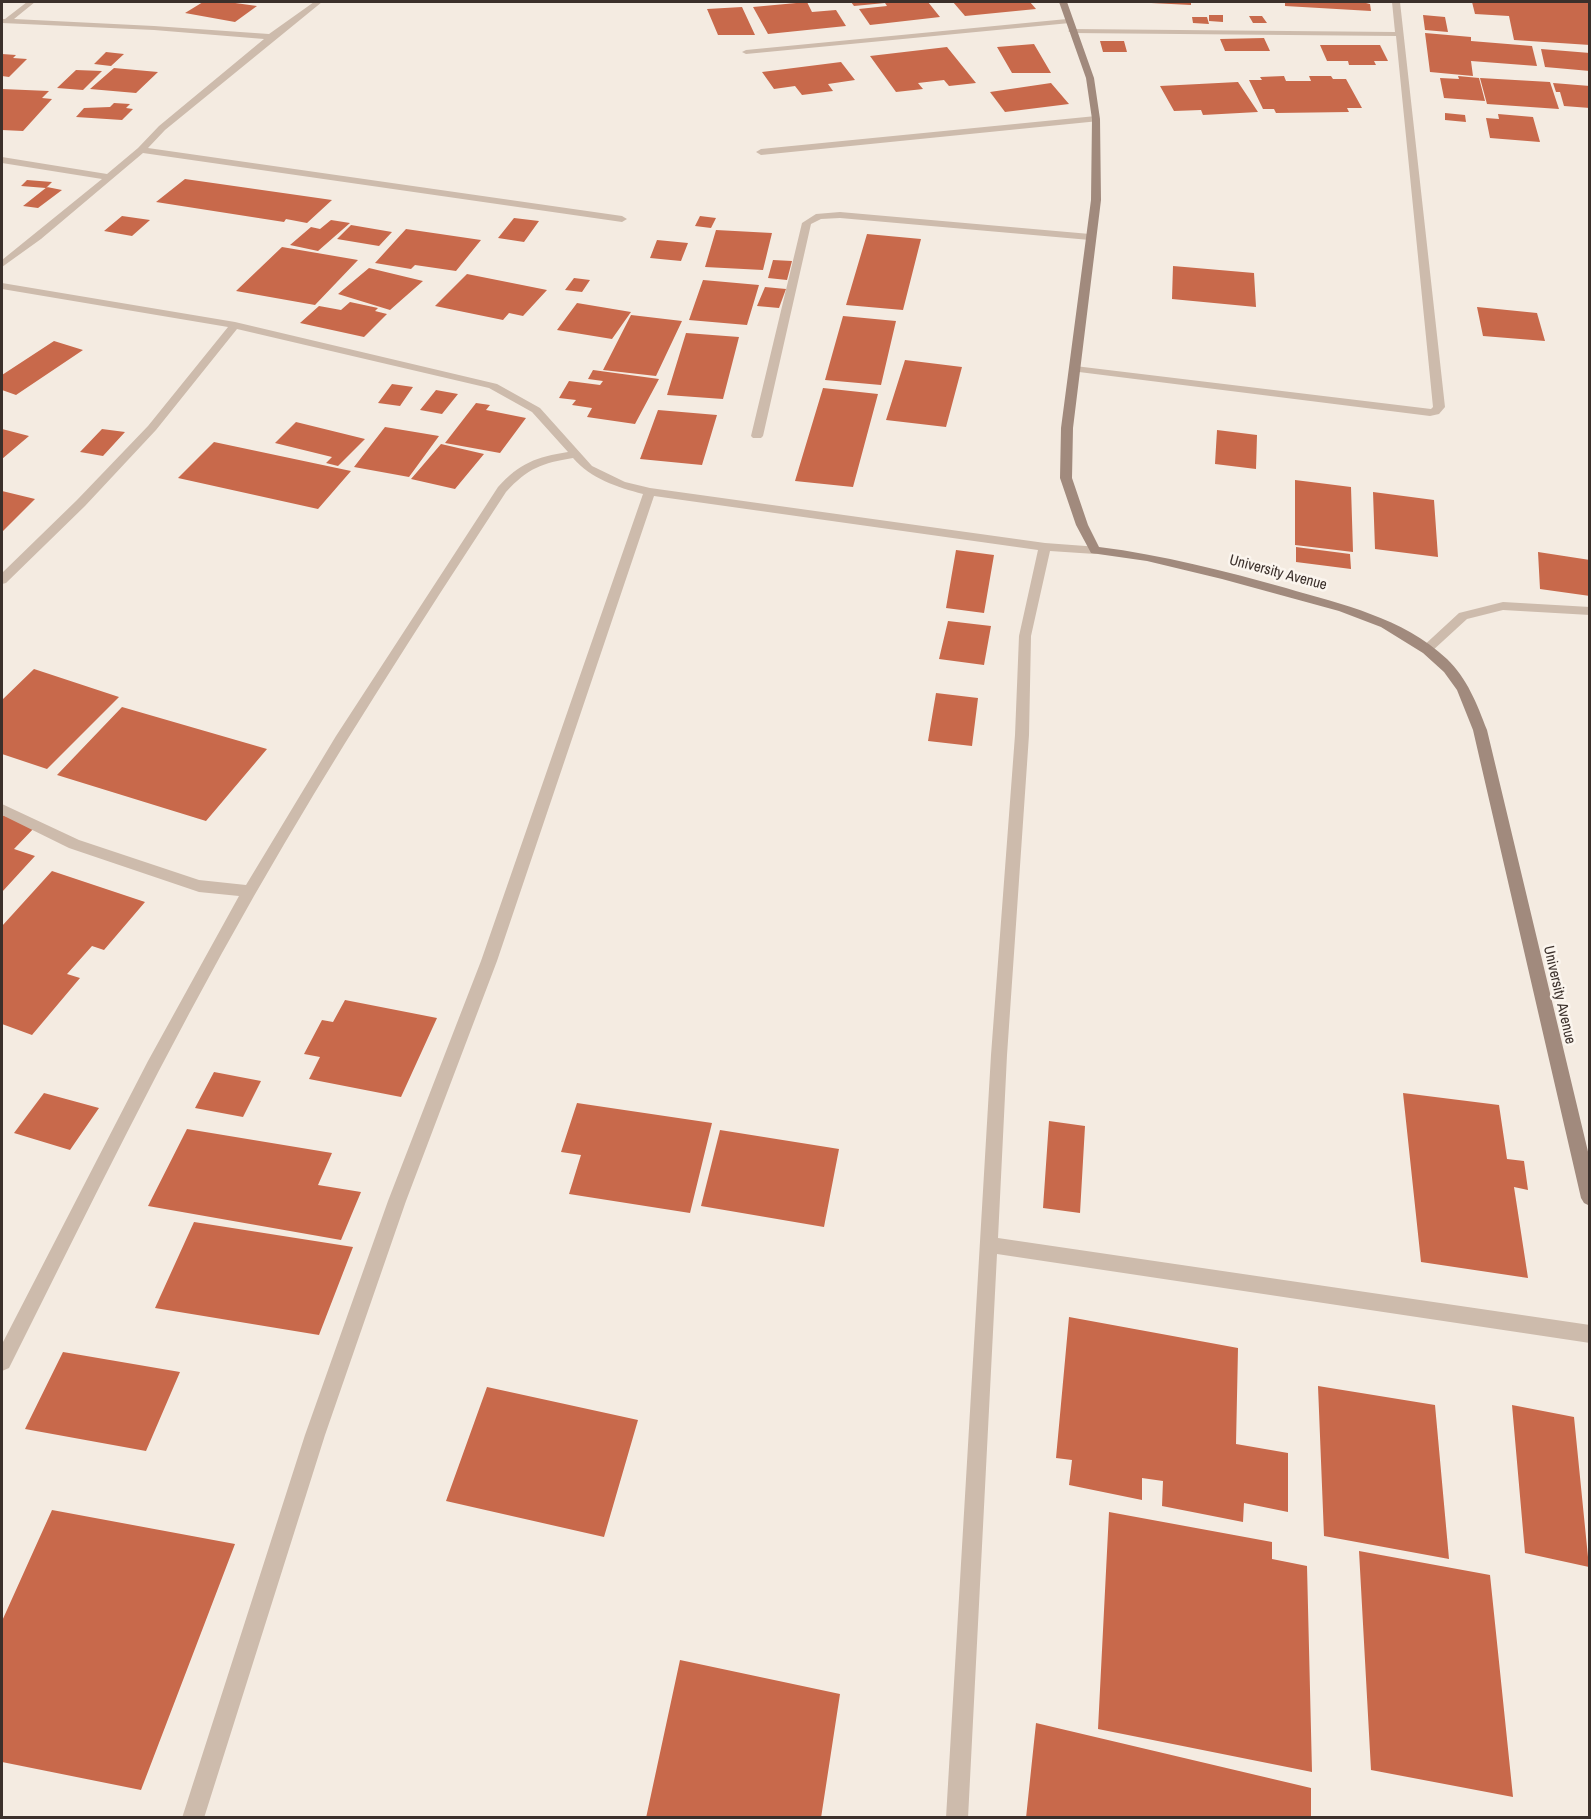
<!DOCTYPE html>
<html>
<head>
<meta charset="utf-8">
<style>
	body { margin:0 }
	#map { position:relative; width:1591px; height:1819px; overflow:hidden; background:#f4ebe1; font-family:"Archivo Narrow",sans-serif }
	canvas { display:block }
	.frame { position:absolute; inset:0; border:3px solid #3b302b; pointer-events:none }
</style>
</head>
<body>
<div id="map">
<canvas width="1591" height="1819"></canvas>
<div class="frame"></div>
</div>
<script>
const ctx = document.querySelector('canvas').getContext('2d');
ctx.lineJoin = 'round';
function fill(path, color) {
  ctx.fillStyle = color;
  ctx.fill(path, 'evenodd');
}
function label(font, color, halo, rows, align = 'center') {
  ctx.font = font + ' "Archivo Narrow",sans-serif';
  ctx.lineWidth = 5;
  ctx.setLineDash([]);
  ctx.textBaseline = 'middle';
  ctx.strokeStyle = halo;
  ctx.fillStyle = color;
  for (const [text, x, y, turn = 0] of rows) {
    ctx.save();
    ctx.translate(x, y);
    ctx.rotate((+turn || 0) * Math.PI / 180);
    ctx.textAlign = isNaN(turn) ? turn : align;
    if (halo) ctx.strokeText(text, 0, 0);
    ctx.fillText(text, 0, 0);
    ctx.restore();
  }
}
fill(new Path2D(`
	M203,2h25l29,4 -22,16 -50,-9z
	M807,2l5,10 24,-2 10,16 -78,8 -15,-27z
	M851,2h77l12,15 -70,8 -11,-16 28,-3 -2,-3 -31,3z
	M953,2h77l6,7 -71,7z
	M1151,2h40v3l-40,-2z
	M1285,2h77l8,2 1,7 -86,-5z
	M1472,2h118v43l-76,-5 -5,-24 -34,-2z
	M742,7l13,28h-37l-11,-26z
	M1209,15h14v7l-14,-1z
	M1423,15l22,2 3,15 -23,-2z
	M1249,16h13l5,7h-14z
	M1192,17h15l2,7 -16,-1z
	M1425,33l46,4v4l61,5 5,20 -66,-5 2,15 -43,-4z
	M1264,38l6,13h-45l-5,-12z
	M1100,41h24l3,11h-24z
	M1034,44l17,29h-39l-15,-26z
	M1320,45h60l8,16h-14l2,4h-27l-1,-4h-21z
	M947,47l29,36 -27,3 -5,-6 -26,3 5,6 -27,3 -26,-36z
	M1541,49l49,4v18l-45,-4z
	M106,52l18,2 -13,12 -17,-2z
	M2,54l14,1 -3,3 14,1 -18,18 -7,-1z
	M841,62l14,18 -27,4 5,7 -31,4 -7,-9 -21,3 -12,-17z
	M114,68l44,4 -22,21 -46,-4z
	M76,70l26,1 -19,19 -26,-2z
	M1284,76l2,5h25l-2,-5h22l2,3h13l16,29h-15l2,4 -73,1 -2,-4h-11l-14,-29h13l-2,-3z
	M1458,76l21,2 6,23 -41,-3 -4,-20 19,1z
	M1480,78l70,4 9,27 -72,-5z
	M1238,82l20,30 -55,3 -2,-5 -27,1 -14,-25z
	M1051,83l18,21 -64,8 -15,-20z
	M1553,83l37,3v22l-26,-2 -4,-14h-4z
	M2,89l47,2 -7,7 10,1 -29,32 -21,-1z
	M114,103l16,1 -4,4 7,1 -11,11 -46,-3 8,-9 26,-1z
	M1445,113l20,2 1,7 -21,-2z
	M1498,114l35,3 7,25 -50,-4 -4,-20 13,1z
	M185,179l147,21 -25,23 -21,-4 -2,3 -128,-20z
	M27,180l25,2 -6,6 -25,-2z
	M47,187l15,3 -24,18 -15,-2z
	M122,216l28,4 -18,16 -28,-5z
	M700,216l16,2 -5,10 -16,-2z
	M514,218l25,3 -15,21 -26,-4z
	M331,220l19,3 -32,28 -28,-6 21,-18 9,2z
	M351,225l41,7 -13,14 -42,-7z
	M406,229l75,11 -25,31 -41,-6 -4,4 -36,-6z
	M716,230l56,3 -9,37 -58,-3z
	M867,234l54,5 -18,71 -57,-5z
	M657,240l31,3 -7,18 -31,-3z
	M282,247l76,13 -43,45 -79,-14z
	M773,260l19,1 -5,19 -19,-2z
	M1173,266l81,7 2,34 -84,-8z
	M369,268l54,13 -33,29 -52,-16z
	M467,274l80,16 -24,26 -14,-3 -6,7 -68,-14z
	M574,278l16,2 -8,12 -17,-2z
	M703,280l56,5 -12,40 -58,-5z
	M765,287l21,2 -7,19 -22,-2z
	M350,302l28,6 -3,3 12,3 -23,23 -64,-14 19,-17 22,4z
	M577,303l54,9 -19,27 -55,-9z
	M1477,307l60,6 8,28 -62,-5z
	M631,315l51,6 -26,55 -53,-6z
	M843,316l53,5 -15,64 -56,-5z
	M686,333l53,4 -16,62 -56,-4z
	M54,341l29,9 -67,45 -14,-5v-15z
	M905,360l57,7 -16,60 -60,-7z
	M593,370l66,9 -24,45 -48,-7 5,-9 -20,-3 4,-5 -17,-2 10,-17 31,4 3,-4 -15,-2z
	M392,384l21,3 -13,19 -22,-3z
	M823,388l55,6 -25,93 -58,-6z
	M436,390l22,4 -16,20 -22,-4z
	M476,403l14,2 -4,5 40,8 -26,35 -55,-10z
	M658,410l59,5 -15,50 -62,-6z
	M296,422l69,17 -27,27 -12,-3 6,-6 -57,-14z
	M385,427l54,9 -30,41 -55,-10z
	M2,429l27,7 -27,23z
	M102,429l23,3 -22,24 -23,-4z
	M1217,430l40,5 -1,34 -41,-5z
	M214,442l137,29 -33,38 -140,-31z
	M441,444l43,10 -29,35 -44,-10z
	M1295,480l56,7 2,65 -58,-7z
	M2,491l33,8 -33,33z
	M1373,492l61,8 4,57 -63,-8z
	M1296,547l54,7 1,15 -55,-7z
	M956,550l38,5 -10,58 -38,-5z
	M1538,552l52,8v36l-50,-7z
	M948,621l43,5 -7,39 -45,-6z
	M34,669l85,28 -72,72 -45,-15v-54z
	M936,693l42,5 -6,48 -44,-5z
	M122,707l145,42 -61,72 -149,-46z
	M2,815l34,11 -22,23 21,7 -33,36z
	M52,871l93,31 -41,48 -12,-4 -25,28 13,4 -48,57 -30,-11v-98z
	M345,1000l92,18 -36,79 -92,-18 11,-22 -16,-3 18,-34 11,2z
	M214,1072l47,9 -18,36 -48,-9z
	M44,1093l55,15 -29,42 -56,-17z
	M1403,1093l96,12 8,54 17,2 4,29 -14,-3 14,91 -107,-16z
	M577,1103l135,20 -22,90 -121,-19 12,-39 -20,-3z
	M1049,1121l36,5 -5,87 -37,-5z
	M187,1129l145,24 -14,32 43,7 -20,48 -193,-34z
	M720,1130l119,19 -15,78 -123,-21z
	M194,1222l159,25 -34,88 -164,-27z
	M1069,1317l169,31 -2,96 52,9v59l-44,-9 -1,19 -81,-16 1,-25 -21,-3v22l-73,-15 3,-25 -16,-2z
	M63,1352l117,20 -34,79 -121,-22z
	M1318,1386l117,19 14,154 -125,-23z
	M487,1387l151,33 -34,117 -158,-36z
	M1512,1405l62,12 15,150 -64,-14z
	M52,1510l183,34 -94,246 -139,-28v-141z
	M1109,1512l163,30v17l35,7 5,206 -214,-43z
	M1359,1551l131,24 23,222 -142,-27z
	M680,1660l160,34 -19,124h-175z
	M1036,1723l275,65v30h-285z`), '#c8694b');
fill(new Path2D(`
	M27,2h8l-21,17 140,7 115,8 45,-32h8l-157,128 -17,18 474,68 5,3 -5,3 -479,-69 -102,86 -39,28v-7l100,-81 -100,-16v-6l105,17 31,-26 21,-22 105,-87 -110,-9 -152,-7v-4h3z
	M1392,2h8l45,405 -6,7 -9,2 -359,-45 -1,-2 5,-3 356,43 2,-2 -37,-371 -324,-3 -4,-2 4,-2 323,3z
	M1067,19l4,2 -1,2 -324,31 -4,-2 4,-2z
	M1096,116l3,1v4l-338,34 -5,-3 5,-3z
	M840,212l250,22 5,3 -5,3 -250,-22 -19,1 -10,5 -48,212 -2,2h-8l-2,-2 51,-213 14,-9z
	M2,283l233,39 262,62 43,24 52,58 33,16 25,6 395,55 54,4v6l-4,1 -45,-3 -19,85 -2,99 -22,320 -9,183 592,87v18l-593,-89 -29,564h-22l45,-763 24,-320 4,-99 19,-86 -384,-54 -157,465 -91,240 -81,234 -121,383h-22l123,-383 83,-234 93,-240 162,-467c-26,-7 -52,-15 -70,-36 -31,5 -45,10 -67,34 -87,133 -173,266 -252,404 -88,154 -166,314 -245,472l-7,3v-27l146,-283 91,-165 -40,-4 -130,-44 -67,-33v-11l77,36 120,40 47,5 90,-149 162,-249c22,-24 38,-30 70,-35l-36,-40 -43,-24 -252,-59 -81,101 -71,76 -79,77 -4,1v-11l75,-73 71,-74 80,-99 -226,-38z
	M1503,602l87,5v8l-87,-5 -36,9 -36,33 -5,1 -6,-4 39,-36z`), '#cdbbac');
fill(new Path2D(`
	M1059,2h8l27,76 6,41 1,81 -28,228 -1,50 16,47 11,22c64,8 126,24 187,41 57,17 116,29 161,71 20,19 30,45 40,71l103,430v46l-6,-3 -3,-5 -108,-468 -16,-40 -13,-18 -21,-19 -42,-26 -42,-16 -117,-32 -75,-18 -56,-8 -15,-28 -16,-47 1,-50 30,-228 1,-81 -6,-41z`), '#a18a7d');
label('15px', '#3b302b', '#fbf5ee', [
	["University Avenue",1278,573,15],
	["University Avenue",1559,995,77]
]);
</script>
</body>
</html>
